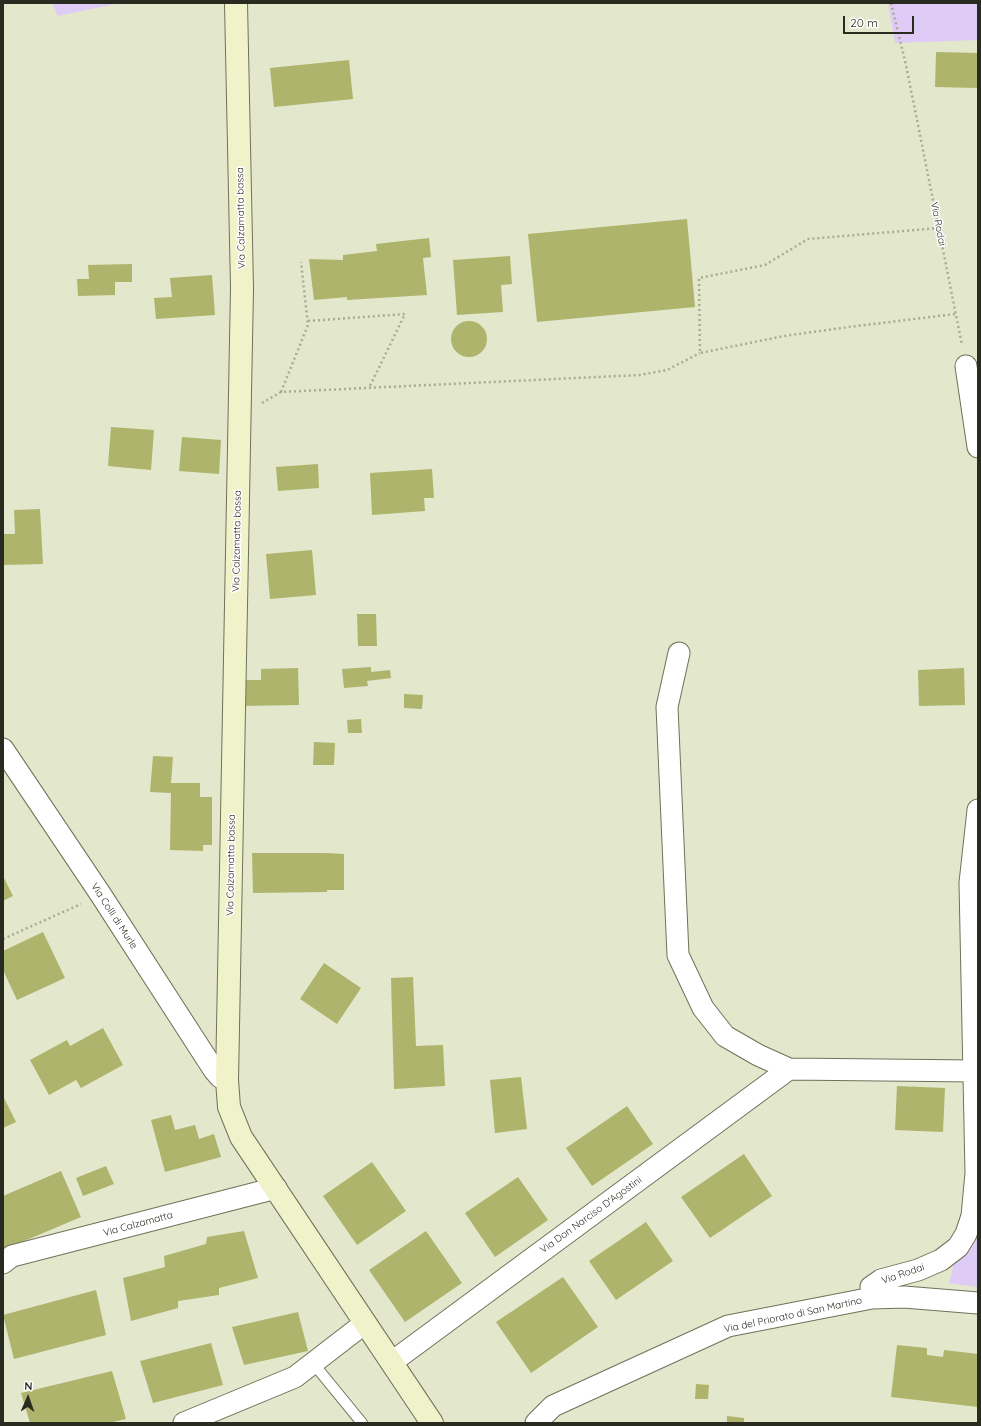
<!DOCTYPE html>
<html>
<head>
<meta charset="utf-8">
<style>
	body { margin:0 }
	#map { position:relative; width:981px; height:1426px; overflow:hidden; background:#e3e7cc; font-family:Quicksand,sans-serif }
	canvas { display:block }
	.frame { position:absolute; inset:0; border:4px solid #292a20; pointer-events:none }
	.north { position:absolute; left:8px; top:1378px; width:40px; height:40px; -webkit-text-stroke:3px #fff; paint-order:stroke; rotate:2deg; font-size:11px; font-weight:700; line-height:16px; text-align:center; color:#292a20 }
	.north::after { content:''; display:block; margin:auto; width:14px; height:18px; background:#292a20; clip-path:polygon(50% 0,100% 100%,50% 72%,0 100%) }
	.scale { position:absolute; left:843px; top:16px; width:71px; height:18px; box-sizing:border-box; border:2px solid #292a20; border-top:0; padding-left:5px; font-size:12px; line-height:14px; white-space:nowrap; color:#292a20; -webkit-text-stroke:3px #fff; paint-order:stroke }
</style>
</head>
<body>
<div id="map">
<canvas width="981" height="1426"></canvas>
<div class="frame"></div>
<div class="north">N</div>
<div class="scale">20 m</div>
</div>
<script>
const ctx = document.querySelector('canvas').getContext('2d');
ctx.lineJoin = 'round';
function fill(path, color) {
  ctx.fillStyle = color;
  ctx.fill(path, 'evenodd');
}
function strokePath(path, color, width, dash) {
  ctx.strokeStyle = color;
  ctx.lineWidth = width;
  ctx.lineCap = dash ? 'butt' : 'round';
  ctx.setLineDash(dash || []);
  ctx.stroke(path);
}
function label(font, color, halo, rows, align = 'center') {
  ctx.font = font + ' Quicksand,sans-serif';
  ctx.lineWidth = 3;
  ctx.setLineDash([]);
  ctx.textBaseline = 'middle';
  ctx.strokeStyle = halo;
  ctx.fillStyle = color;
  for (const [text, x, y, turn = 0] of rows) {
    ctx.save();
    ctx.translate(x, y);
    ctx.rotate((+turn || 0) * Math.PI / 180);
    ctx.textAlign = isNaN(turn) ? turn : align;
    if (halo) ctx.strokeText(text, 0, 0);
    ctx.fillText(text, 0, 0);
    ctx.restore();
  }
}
fill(new Path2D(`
	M52,3h68l-62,13z
	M888,3h90v37l-83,3z
	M978,1170v117l-29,-4z`), '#deccf7');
fill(new Path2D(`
	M936,52l42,1v35l-43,-1z
	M349,60l4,39 -79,8 -4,-39z
	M687,219l8,88 -158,15 -9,-88z
	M429,238l2,19 -8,1 4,37 -80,5v-3l-33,3 -5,-41 34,1v-5l34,-4 -1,-7z
	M510,256l2,28 -11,1 2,27 -46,3 -4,-55z
	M132,264v18h-17v13l-37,1 -1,-17h12l-1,-14z
	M212,275l3,40 -59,4 -2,-21 18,-1 -2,-19z
	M451 339a18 18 0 1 1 36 0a18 18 0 1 1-36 0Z
	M111,427l43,3 -3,40 -43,-4z
	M182,437l39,3 -2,34 -40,-3z
	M318,464l1,24 -41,3 -2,-24z
	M432,469l2,29h-10l1,13 -53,4 -2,-42z
	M40,509l3,55 -40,1v-31h12l-1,-24z
	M312,550l4,45 -46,4 -4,-45z
	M357,614h19l1,32h-19z
	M371,667v5l19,-2 1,8 -24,3 1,5 -24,2 -2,-19z
	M298,668l1,37 -60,1v-26h22v-11z
	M964,668l1,37 -46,1 -1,-36z
	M404,694l19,1 -1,14 -18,-1z
	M361,719l1,14h-14l-1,-13z
	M314,742l21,1 -1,22h-21z
	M153,756l20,1 -2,26h29v14h12v48h-9v6l-33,-1 1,-57 -21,-1z
	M252,853h75l17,1v36h-17v2l-74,1z
	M3,876l10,20 -10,5z
	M43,932l22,46 -48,22 -14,-30v-19z
	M324,963l37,25 -24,36 -37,-25z
	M413,977l3,69 27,-1 2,41 -51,3 -3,-111z
	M103,1028l20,37 -42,23 -5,-8 -27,15 -19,-35 37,-20 3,6z
	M521,1077l6,52 -32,4 -5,-53z
	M897,1086l48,2 -2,44 -48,-2z
	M3,1096l13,26 -13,6z
	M627,1106l26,38 -61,42 -26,-38z
	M171,1115l4,15 20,-5 4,14 15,-5 7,23 -56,15 -14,-52z
	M744,1154l28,42 -62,42 -29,-41z
	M372,1162l34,49 -49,34 -34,-49z
	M106,1166l8,18 -31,12 -7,-18z
	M61,1171l20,46 -78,33v-54z
	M518,1177l30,43 -53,37 -30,-44z
	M646,1222l27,39 -57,39 -27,-39z
	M244,1231l14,47 -39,10v7l-41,6v7l-47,13 -8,-43 42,-11 -1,-11 42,-12 1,-7z
	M426,1231l36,52 -57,39 -36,-52z
	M563,1277l35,50 -67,46 -35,-51z
	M96,1290l10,45 -92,24 -11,-44z
	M298,1312l10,39 -64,14 -12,-38z
	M211,1343l12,42 -70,18 -13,-42z
	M897,1345l30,3v7l16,2 1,-7 34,4v53l-87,-10z
	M112,1371l14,48 -18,4h-78l-9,-30z
	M696,1384l13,1 -1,14h-13z
	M727,1416l17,2v5h-17z`), '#aeb46b');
const lane = new Path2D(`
	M313,1363l49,60`);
const street = new Path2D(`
	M966,366l12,81
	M679,653l-12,54 11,248 25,53 22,28 33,19 31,14 186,2
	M3,749l98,146 113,175 6,7 7,3
	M3,1263l9,-7 264,-68
	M872,1298l-1,-11 10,-7 37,-10 23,-10 17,-13 8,-13 6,-18 4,-43 -6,-290 8,-73
	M392,1362l397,-293
	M184,1423l111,-46 70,-54
	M536,1423l17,-17 175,-80 144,-28 32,-1 74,6`);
const secondary = new Path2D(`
	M236,3l6,285 -15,792 2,27 12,30 191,286`);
strokePath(lane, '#6f725a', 12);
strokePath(street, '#6f725a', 23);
strokePath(secondary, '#6f725a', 24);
strokePath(new Path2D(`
	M891,3l15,62 56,280
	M939,228l-131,11 -43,26 -66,13 1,75 84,-17 65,-9 106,-13
	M308,321l97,-7 -36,74
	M281,392l27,-67 -7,-63
	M262,403l19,-11 358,-17 28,-5 33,-17
	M3,939l78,-35`), '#a8ab96', 2.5, [2, 3]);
strokePath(lane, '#fff', 10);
strokePath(street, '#fff', 21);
strokePath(secondary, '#f0f2c9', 22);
label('10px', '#292a20', '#fff', [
	["Via Calzamatta bassa",241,218,-91],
	["Via Rodai",938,224,79],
	["Via Calzamatta bassa",237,541,-89],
	["Via Calzamatta bassa",231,865,-89],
	["Via Colli di Murle",114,916,57],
	["Via Don Narciso D'Agostini",591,1215,-36],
	["Via Calzamatta",138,1224,-15],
	["Via Rodai",903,1274,-19],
	["Via del Priorato di San Martino",793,1315,-12]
]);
</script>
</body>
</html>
